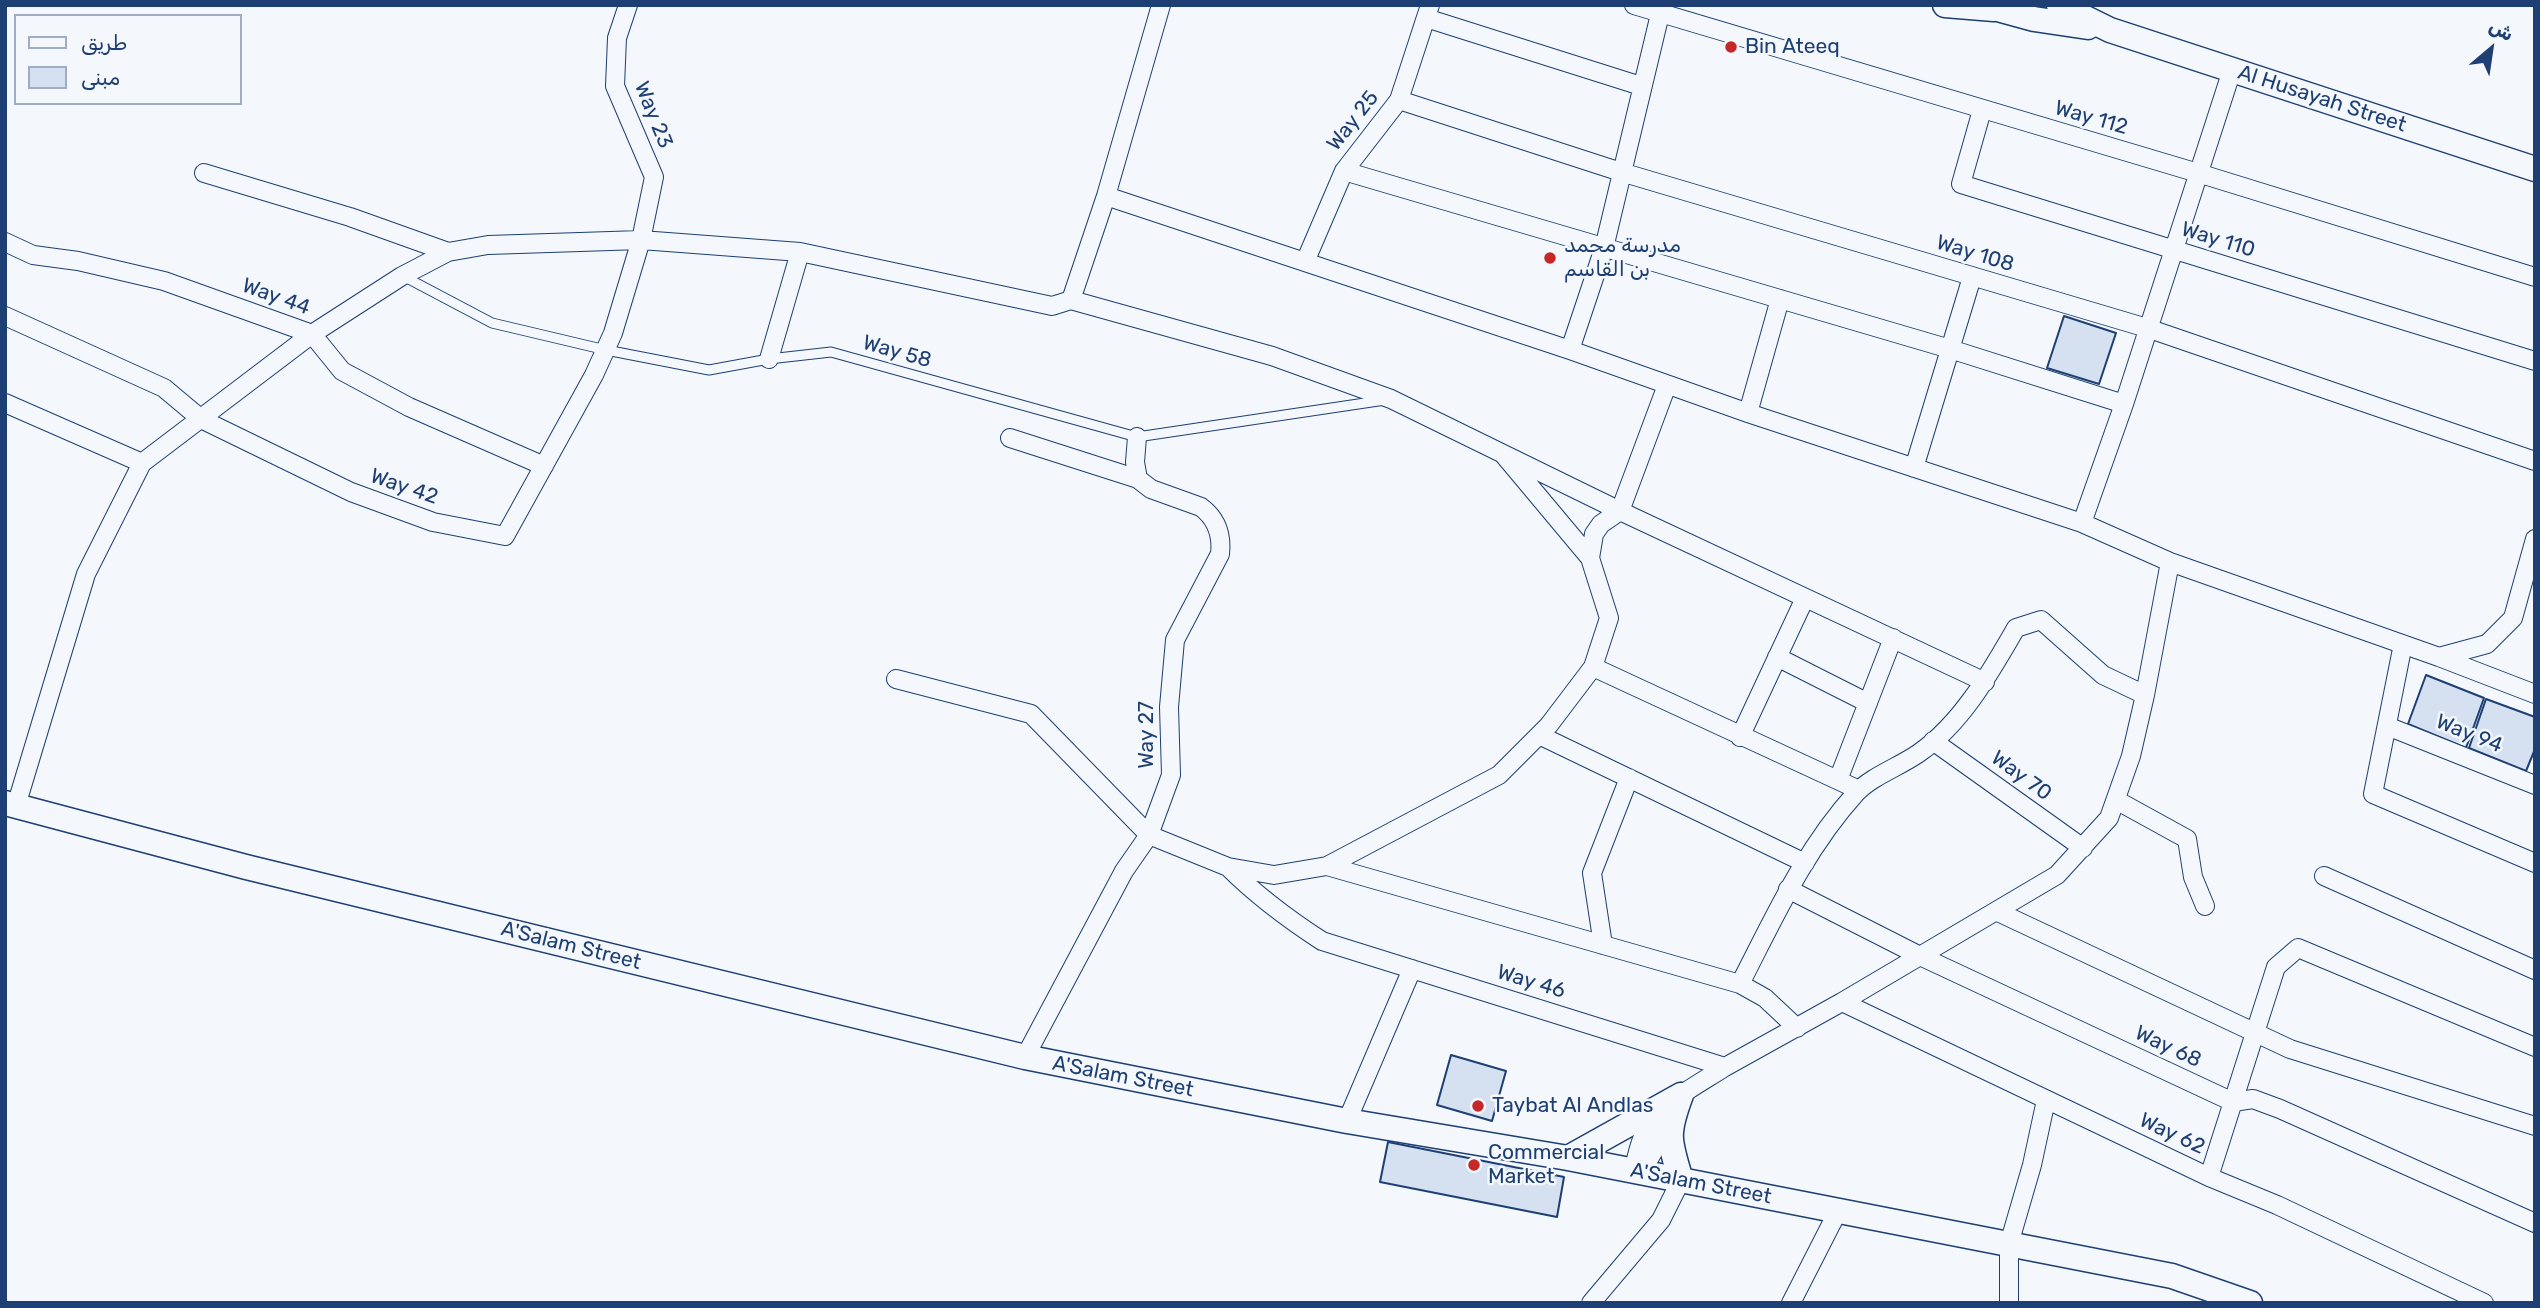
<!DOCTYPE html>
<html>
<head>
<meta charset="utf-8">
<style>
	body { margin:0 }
	#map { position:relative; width:2540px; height:1308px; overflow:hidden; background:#f4f7fb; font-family:Rubik,"Noto Naskh Arabic",sans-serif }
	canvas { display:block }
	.frame { position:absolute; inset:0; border:7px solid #1d3f73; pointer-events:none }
	.legend { position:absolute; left:14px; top:14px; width:228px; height:91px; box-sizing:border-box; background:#f4f7fb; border:2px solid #9eadc5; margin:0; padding:9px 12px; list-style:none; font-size:21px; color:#1d3f73 }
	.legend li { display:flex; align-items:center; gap:14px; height:35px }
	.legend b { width:35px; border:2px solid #9eadc5 }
	.north { position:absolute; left:2456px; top:14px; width:70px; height:70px; -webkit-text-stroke:5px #f4f7fb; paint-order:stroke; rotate:29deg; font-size:19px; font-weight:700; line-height:28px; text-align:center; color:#1d3f73 }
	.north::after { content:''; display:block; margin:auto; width:24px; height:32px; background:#1d3f73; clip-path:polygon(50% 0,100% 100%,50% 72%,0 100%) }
</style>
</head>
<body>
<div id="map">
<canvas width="2540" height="1308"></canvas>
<div class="frame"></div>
<ul class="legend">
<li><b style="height:9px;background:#f4f7fb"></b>طريق</li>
<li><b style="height:19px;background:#d5e0f0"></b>مبنى</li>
</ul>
<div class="north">ش</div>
</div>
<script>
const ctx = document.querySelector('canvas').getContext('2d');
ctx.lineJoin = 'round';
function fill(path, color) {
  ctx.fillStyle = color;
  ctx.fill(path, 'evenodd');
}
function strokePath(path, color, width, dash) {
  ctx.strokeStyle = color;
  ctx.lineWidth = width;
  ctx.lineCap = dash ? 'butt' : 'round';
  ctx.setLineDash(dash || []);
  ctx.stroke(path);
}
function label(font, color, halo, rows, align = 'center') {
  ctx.font = font + ' Rubik,"Noto Naskh Arabic",sans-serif';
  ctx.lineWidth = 5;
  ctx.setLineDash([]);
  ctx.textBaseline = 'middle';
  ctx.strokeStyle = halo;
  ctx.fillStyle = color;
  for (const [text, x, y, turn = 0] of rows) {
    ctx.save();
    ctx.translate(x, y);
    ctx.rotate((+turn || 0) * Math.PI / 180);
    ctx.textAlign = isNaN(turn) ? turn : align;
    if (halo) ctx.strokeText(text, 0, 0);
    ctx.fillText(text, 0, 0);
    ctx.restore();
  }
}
const building = new Path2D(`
	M2064,316l52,17 -17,51 -52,-16z
	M2426,675l58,23 -18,50 -58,-24z
	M2486,699l49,18v32l-9,22 -57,-23z
	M1451,1055l55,16 -14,50 -55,-16z
	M1388,1142l176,35 -7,40 -177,-35z`);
fill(building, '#d5e0f0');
strokePath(building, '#1d3f73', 2);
const lane = new Path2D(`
	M403,276l89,47 114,27 103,20 60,-11 62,-7 306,85 248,-37`);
const street = new Path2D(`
	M1634,5l564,168 337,104
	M1426,18l215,68
	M1399,100l222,72 526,156 388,133
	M1982,110l-21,74 574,177
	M1344,171l606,178 174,55
	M204,173l146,44 98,35
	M1106,196l464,154 178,63 334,110 88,39 269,95 96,37
	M5,242l28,13 45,6 86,20 148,53 30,37 67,36 135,59
	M1305,262l39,-91 55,-71 31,-95
	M1071,300l201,56 119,43 229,112 365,171
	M5,316l159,72 37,31 150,73 82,30 72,14 89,-161 19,-42 28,-93 13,-63 -39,-91 2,-48 11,-33
	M1570,350l34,-102 56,-234
	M769,359l31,-107
	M5,403l137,60
	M1748,413l32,-114
	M1010,438l128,41
	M1914,468l58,-191
	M2082,523l42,-119 108,-334
	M1590,558l4,-24 7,-10 19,-13 47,-126
	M2403,644l-30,150 162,69
	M1777,657l91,46
	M2439,657l48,-13 26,-26 22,-79
	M1593,667l266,123
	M896,679l135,35 118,121 79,32 46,8 53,-9 172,-91 50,-50 44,-58 16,-49 -19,-60 -87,-104
	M2387,726l148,59
	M1539,735l266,128
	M1740,737l65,-139
	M1933,741l150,107
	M1838,780l55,-142
	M2116,800l71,39 6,38 12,29
	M16,806l70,-232 56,-111 170,-129 90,-58 46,-24 40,-7 153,-5 159,12 252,54 19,-6 35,-104 55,-191
	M1327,866l413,118 25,14 32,30
	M1228,867c29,29 60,52 94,74l403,126
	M2324,876l211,94
	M1788,889l132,67 313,146 20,-3 27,10 255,114
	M1998,912l292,137 245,77
	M1603,945l-11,-72 37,-95
	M1740,984c34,-66 65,-135 116,-191 16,-17 43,-26 63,-40 43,-30 71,-80 97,-125l25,-8 62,55 42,20
	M1842,1002l367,175 68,28 207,98
	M1025,1057l99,-186 25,-36 22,-60 -2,-68 6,-67 45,-86c2,-18 -3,-35 -19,-47l-50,-18 -13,-10 -3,-17 2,-25
	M1347,1121l65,-152
	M1633,1171c3,-10 5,-22 9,-32 13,-34 54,-53 83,-72l117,-65 215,-127 52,-57 22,-62 14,-61 25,-133
	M1633,1171l16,-12 21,-37
	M2209,1177l67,-210 22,-19 237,99
	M1591,1303l70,-83 20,-40
	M1791,1303l47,-92
	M2009,1303v-59l23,-79 14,-65`);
const secondary = new Path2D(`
	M1945,5l49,4
	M1983,5l51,14 54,8
	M2059,5l51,25 425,139
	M5,803l241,64 779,190 322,64 221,37 604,118 78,27
	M1568,1158l113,-63
	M1681,1180c-12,-40 -15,-45 0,-85`);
strokePath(lane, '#1d3f73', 11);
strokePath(street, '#1d3f73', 20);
strokePath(secondary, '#1d3f73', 27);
strokePath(lane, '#f4f7fb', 9);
strokePath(street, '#f4f7fb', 18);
strokePath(secondary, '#f4f7fb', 24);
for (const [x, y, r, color] of [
	[1731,47,7,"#c62828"],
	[1550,258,7,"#c62828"],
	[1478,1106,7,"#c62828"],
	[1474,1165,7,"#c62828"]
]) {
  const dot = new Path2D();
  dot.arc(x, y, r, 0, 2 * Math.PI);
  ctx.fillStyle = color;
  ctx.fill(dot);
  strokePath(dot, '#f4f7fb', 2.5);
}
label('21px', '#1d3f73', '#f4f7fb', [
	["Bin Ateeq",1745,47],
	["مدرسة محمد",1564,246],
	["بن القاسم",1564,270],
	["Taybat Al Andlas",1492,1106],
	["Commercial",1488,1153],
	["Market",1488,1177]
], 'left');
label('21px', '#1d3f73', '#f4f7fb', [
	["Al Husayah Street",2322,99,18],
	["Way 23",653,115,68],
	["Way 112",2091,118,16],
	["Way 25",1353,121,-52],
	["Way 110",2218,240,17],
	["Way 108",1975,254,17],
	["Way 44",276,297,20],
	["Way 58",897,352,16],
	["Way 42",404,487,19],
	["Way 94",2469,734,22],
	["Way 27",1147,735,-90],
	["Way 70",2021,776,36],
	["A'Salam Street",571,946,14],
	["Way 46",1531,982,17],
	["Way 68",2168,1047,25],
	["A'Salam Street",1123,1077,11],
	["Way 62",2172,1134,25],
	["A'Salam Street",1701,1184,11]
]);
</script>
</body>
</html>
